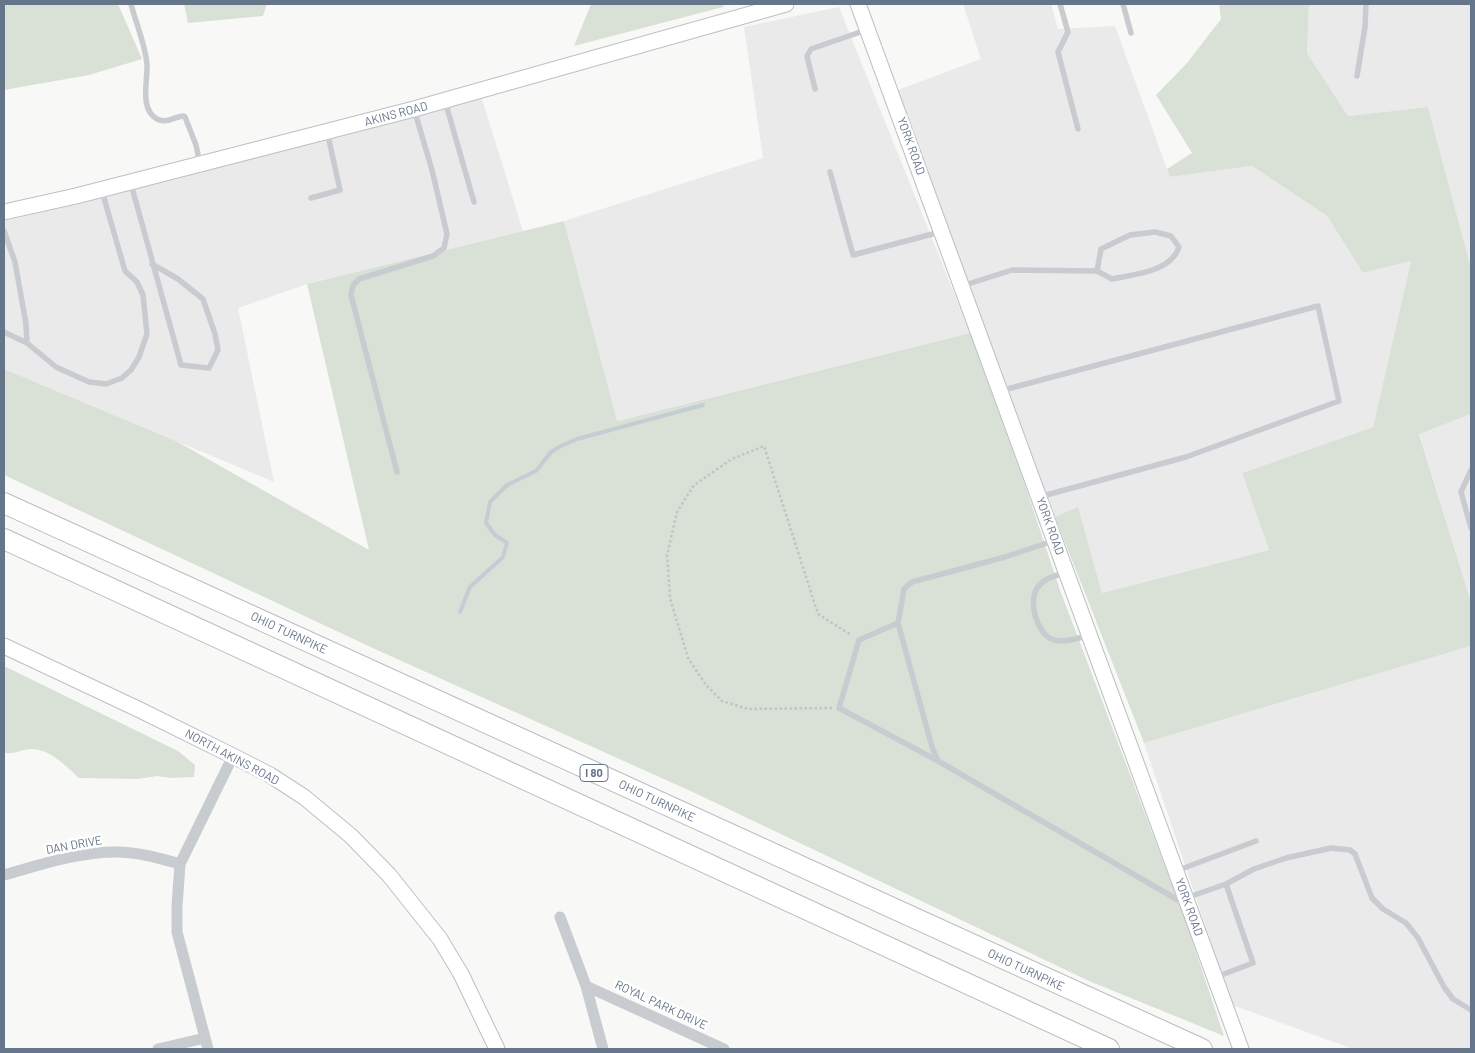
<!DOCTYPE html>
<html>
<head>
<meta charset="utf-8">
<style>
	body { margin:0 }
	#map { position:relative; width:1475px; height:1053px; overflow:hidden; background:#f8f9f6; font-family:Barlow,sans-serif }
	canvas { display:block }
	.frame { position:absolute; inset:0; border:5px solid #65758a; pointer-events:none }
</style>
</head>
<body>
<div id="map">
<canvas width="1475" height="1053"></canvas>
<div class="frame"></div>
</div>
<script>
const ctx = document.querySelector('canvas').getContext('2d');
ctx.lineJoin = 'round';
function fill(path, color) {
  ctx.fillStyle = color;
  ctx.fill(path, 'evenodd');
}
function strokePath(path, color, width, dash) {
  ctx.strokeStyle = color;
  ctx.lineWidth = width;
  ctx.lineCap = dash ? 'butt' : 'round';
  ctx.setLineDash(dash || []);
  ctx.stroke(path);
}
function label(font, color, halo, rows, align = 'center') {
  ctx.font = font + ' Barlow,sans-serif';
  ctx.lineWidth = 5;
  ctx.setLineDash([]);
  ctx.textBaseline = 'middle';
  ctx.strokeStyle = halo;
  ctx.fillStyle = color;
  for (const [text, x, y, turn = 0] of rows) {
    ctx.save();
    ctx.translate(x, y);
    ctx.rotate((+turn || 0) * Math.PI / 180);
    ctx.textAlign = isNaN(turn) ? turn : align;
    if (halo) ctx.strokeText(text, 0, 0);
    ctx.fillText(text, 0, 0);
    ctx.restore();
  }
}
fill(new Path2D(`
	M963,4h88l7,25 57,-3 55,151 82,-11 75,50 36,57 48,-12 -38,166 -131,46 27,77 -167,43 -24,-85 -23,9 -157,-427 83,-31z
	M1309,4h162v264l-43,-161 -80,9 -41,-63z
	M839,7l131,326 -354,88 -52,-200 199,-63 -19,-131z
	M482,99l41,132 -216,53 -69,24 36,174 -270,-113v-148l74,-17 287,-78z
	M1471,414v188l-52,-169z
	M1471,646v403h-118l-121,-44 -88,-262z`), '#e9eae9');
fill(new Path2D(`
	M4,4h114l24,55 -53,16 -85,15z
	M184,4h83l-4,12 -75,7z
	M591,4h133l-1,3 -149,39z
	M1219,4h90l-2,49 41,63 80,-9 43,161v146l-52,20 52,168v44l-327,97 -89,-226 23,-10 24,86 167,-43 -27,-77 131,-46 38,-166 -48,12 -36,-57 -75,-50 -82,11 -3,-8 25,-16 -36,-58 31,-32 34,-44z
	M564,221l53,200 353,-88 54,149 36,108 126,332 38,114 -135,-55 -392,-187 -320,-144 -373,-175v-106l172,72 193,109 -62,-266z
	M4,666l174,85 17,14 -1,12 -23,1 -14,-2 -19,3 -59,-1c-13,-12 -29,-29 -48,-29 -9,0 -14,5 -27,4z`), '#d9e1d6');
strokePath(new Path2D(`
	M460,612l10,-25 33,-30 4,-14 -12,-8 -9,-12 4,-21 17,-17 29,-14 15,-19 10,-6 16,-7 126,-34`), '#c4cdd4', 4);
const secondary = new Path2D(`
	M858,4l383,1045
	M4,212l72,-16 338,-87 372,-105
	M4,646l136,64 93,46 37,19 34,22 47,39 38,39 51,64 21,35 36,75`);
const highway = new Path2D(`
	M4,503l1198,546
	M4,539l1105,510`);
strokePath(secondary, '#bcc0c6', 17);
strokePath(highway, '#babdc1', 22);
strokePath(new Path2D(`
	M832,708l-84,1 -26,-8 -16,-16 -18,-27 -18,-60 -3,-43 10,-43 17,-27 38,-26 32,-13 54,168 33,21`), '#c1c3c6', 2.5, [2.5, 2.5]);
strokePath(new Path2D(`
	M131,4c5,20 14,39 16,60 1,16 -8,45 10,55 9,5 17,-2 26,-3l2,1 11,28 4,19
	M1060,4l8,28 -10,20 20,77
	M1123,4l8,29
	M1357,76l8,-49 1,-23
	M815,89l-8,-33 4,-7 55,-19
	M445,101l29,101
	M830,172l23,83 87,-23
	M131,184l50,181 28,3 9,-18 -3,-16 -12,-35 -25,-20 -26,-15
	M311,198l29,-8 -13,-59
	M4,231l11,31 11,62 1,19
	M962,286l50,-16 85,1 4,-22 29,-14 25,-3 16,4 8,11c-8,25 -44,27 -67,32l-15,-8
	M4,332l23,11 29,24 33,15 17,2 16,-6 9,-8 8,-13 8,-23 -4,-39 -6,-13 -12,-11 -23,-80
	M1000,391l318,-85 21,95 -153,56 -147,40
	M1471,470l-10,22 10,36
	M397,472l-46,-177 2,-10 6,-6 74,-23 11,-8 3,-14 -15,-64 -18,-61
	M1053,541l-48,16 -93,25 -8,7 -6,34 34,124 6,14 247,143
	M1065,573c-11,3 -20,5 -27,14 -11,14 -1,48 16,53 12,3 23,-2 34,-4
	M898,623l-39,17 -20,68 99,53
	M1176,871l80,-30
	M1226,884l28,-15 32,-11 45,-10 19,2 5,4 17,44 11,11 23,14 12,15 26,49 9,12 18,11
	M1186,898l40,-14 27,79 -37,14`), '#c8cbd0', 5.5);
strokePath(new Path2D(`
	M4,875c36,-10 74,-23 112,-23 22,0 43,6 64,12
	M560,917l26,69 17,63
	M586,986l138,63
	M158,1049l47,-11
	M208,1049l-31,-117v-26l3,-42 53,-108`), '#c8cbd0', 11);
strokePath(secondary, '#fff', 15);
strokePath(highway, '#fff', 20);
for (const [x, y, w] of [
	[594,773,28]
]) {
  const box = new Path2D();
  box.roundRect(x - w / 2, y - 8.5, w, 17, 4);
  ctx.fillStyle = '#fff';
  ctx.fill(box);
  strokePath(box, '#65758a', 1);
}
label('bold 11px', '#65758a', null, [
	["I 80",594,773]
]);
label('12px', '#65758a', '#fff', [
	["AKINS ROAD",396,114,-15],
	["YORK ROAD",911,146,70],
	["YORK ROAD",1050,526,70],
	["OHIO TURNPIKE",289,633,25],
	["NORTH AKINS ROAD",232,757,28],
	["OHIO TURNPIKE",657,801,25],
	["DAN DRIVE",74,845,-10],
	["YORK ROAD",1189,907,70],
	["OHIO TURNPIKE",1026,970,25],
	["ROYAL PARK DRIVE",661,1005,25]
]);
</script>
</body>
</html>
